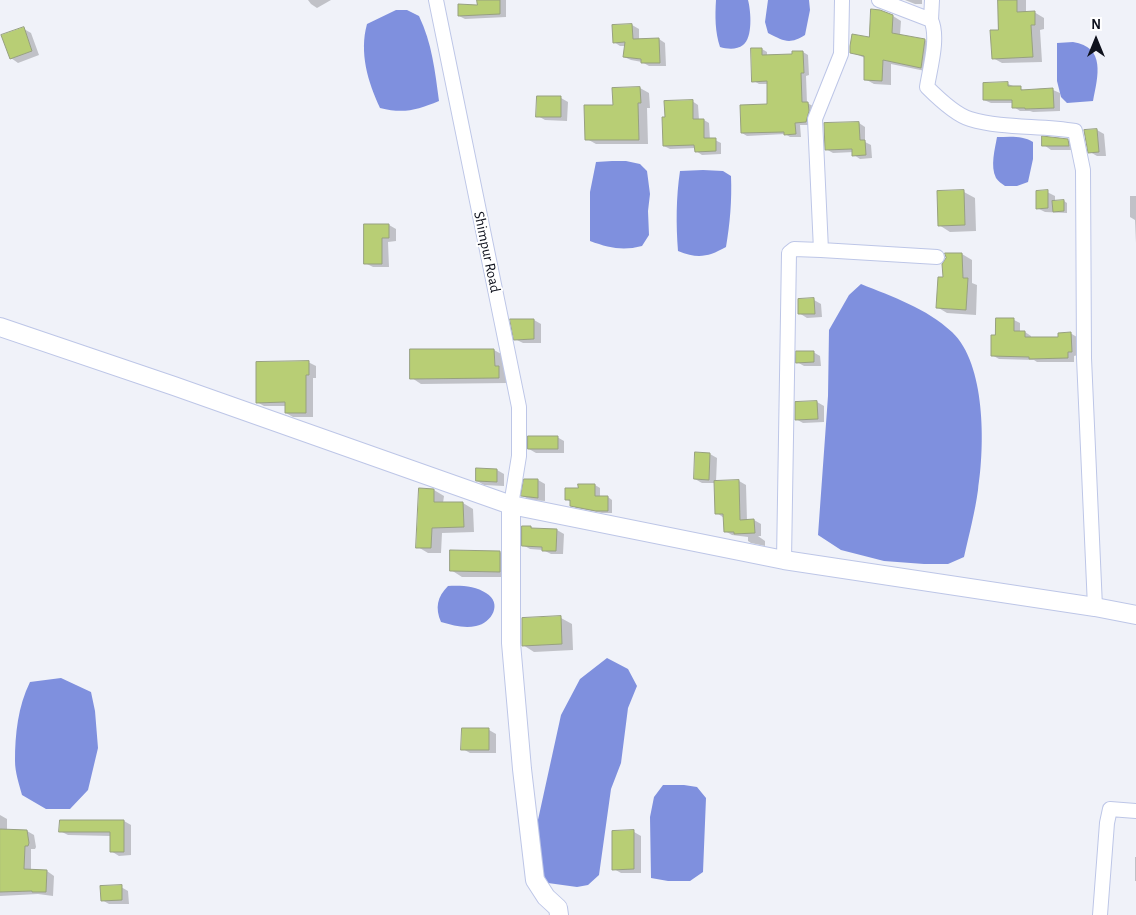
<!DOCTYPE html>
<html>
<head>
<meta charset="utf-8">
<style>
	body { margin:0 }
	#map { position:relative; width:1136px; height:915px; overflow:hidden; background:#f0f2f9; font-family:"Alegreya Sans",sans-serif }
	canvas { display:block }
	.north { position:absolute; left:1071px; top:15px; width:50px; height:50px; -webkit-text-stroke:4px #fff; paint-order:stroke; rotate:0deg; font-size:14px; font-weight:700; line-height:20px; text-align:center; color:#0f121d }
	.north::after { content:''; display:block; margin:auto; width:18px; height:22px; background:#0f121d; clip-path:polygon(50% 0,100% 100%,50% 72%,0 100%) }
</style>
</head>
<body>
<div id="map">
<canvas width="1136" height="915"></canvas>
<div class="north">N</div>
</div>
<script>
const ctx = document.querySelector('canvas').getContext('2d');
ctx.lineJoin = 'round';
function fill(path, color) {
  ctx.fillStyle = color;
  ctx.fill(path, 'evenodd');
}
function strokePath(path, color, width, dash) {
  ctx.strokeStyle = color;
  ctx.lineWidth = width;
  ctx.lineCap = dash ? 'butt' : 'round';
  ctx.setLineDash(dash || []);
  ctx.stroke(path);
}
function label(font, color, halo, rows, align = 'center') {
  ctx.font = font + ' "Alegreya Sans",sans-serif';
  ctx.lineWidth = 4;
  ctx.setLineDash([]);
  ctx.textBaseline = 'middle';
  ctx.strokeStyle = halo;
  ctx.fillStyle = color;
  for (const [text, x, y, turn = 0] of rows) {
    ctx.save();
    ctx.translate(x, y);
    ctx.rotate((+turn || 0) * Math.PI / 180);
    ctx.textAlign = isNaN(turn) ? turn : align;
    if (halo) ctx.strokeText(text, 0, 0);
    ctx.fillText(text, 0, 0);
    ctx.restore();
  }
}
fill(new Path2D(`
	M716,0h32c3,11 5,38 -5,45 -6,5 -16,4 -23,2 -5,-15 -5,-31 -4,-47z
	M768,0h41l1,10 -5,25c-16,10 -21,6 -37,-2l-3,-11z
	M396,10h11l12,6c13,27 16,55 20,85 -22,9 -35,13 -59,7 -12,-26 -21,-55 -13,-84z
	M1073,42c33,5 25,34 20,59l-26,2 -6,-6 -4,-16v-38z
	M997,137c12,0 25,-2 36,5v17l-5,23 -11,4h-12c-3,-2 -7,-5 -9,-8 -6,-12 -1,-29 1,-41z
	M612,161h14l14,3 7,7 3,23 -2,17 1,24 -7,11c-19,5 -33,2 -52,-5v-49l6,-30z
	M703,170l20,1 8,5c1,24 -1,48 -5,71 -18,10 -28,12 -48,4 -2,-27 -2,-53 2,-80z
	M861,284c32,13 65,24 91,48 34,32 33,114 26,158 -3,22 -9,45 -14,67l-16,7h-24l-40,-3 -43,-11 -23,-15 10,-139 1,-66 20,-35z
	M448,586c12,-1 28,0 38,7 17,10 6,30 -10,33 -12,3 -23,-1 -35,-4 -6,-14 -4,-25 7,-36z
	M607,658l21,11 9,17 -9,22 -7,55 -10,26 -12,86 -11,10 -11,2 -29,-4 -5,-9 -7,-45 25,-114 19,-36z
	M61,678l30,14 4,19 3,37 -10,42 -18,19h-24l-24,-14c-3,-11 -7,-23 -7,-34 0,-27 3,-55 15,-79z
	M663,785h21l13,2 9,11 -3,74 -13,9h-22l-17,-3 -1,-61 4,-20z`), '#7f90de');
fill(new Path2D(`
	M308,0h23l-14,8 -6,-4z
	M478,0h28v17l-41,2 -6,-3 20,-10z
	M905,0h17v4h-7z
	M998,0h28v12h8l10,6v11l-4,1 2,32 -40,1 -9,-5 7,-27z
	M893,16l8,5 -1,14 25,5 9,5 -4,27 -39,-8v21l-17,-1 -9,-5v-21l-14,-6 19,-14z
	M632,25l7,4v11l20,-1 6,4 1,23h-17l-7,-4 -11,-2 -7,-3 2,-11h-6l-6,-4z
	M24,29l7,4 8,22 -21,8 -7,-5z
	M762,49l5,3v4l26,-1 10,-3 5,3 1,20 -3,1 1,27 6,3 -2,19h-11l1,12h-11l-5,-3 -38,2 -5,-3 27,-28 -1,-21h-9l-5,-3z
	M1008,84l18,7 27,-1 7,3v18l-27,1 -3,-1h-10l-6,-4v-4h-23l-7,-3z
	M640,88l9,5 1,15h-3l1,36h-52l-9,-5 27,-33z
	M561,98l7,4 -1,19 -22,-1 -7,-4z
	M692,101l6,4 1,15h5l5,3 1,17h5l6,3v11l-19,1 -6,-4v-3l-26,1 -6,-3z
	M859,123l6,4v15l6,3 1,13 -12,1 -6,-4v-3l-21,1 -7,-4z
	M1097,130l7,4 2,22h-9l-7,-4 -5,-21z
	M1067,140l8,4 1,6h-25l-7,-5z
	M964,192l11,6 1,33 -26,1 -11,-7z
	M1047,192l8,4v6l9,-1 3,2v10l-22,-1 -8,-4z
	M1130,196h6v47l-1,-23 -5,-3z
	M389,225l7,4v12l-8,1 1,25h-16l-8,-4z
	M962,254l10,6v23l5,2 -1,30 -29,-2 -10,-6 7,-29z
	M814,300l7,4 1,13 -15,1 -8,-5z
	M534,320l7,4v19h-18l-8,-4z
	M1014,320l6,3v9h5l6,4v2h28l11,-5 7,4 1,18 -4,1v6h-37l-3,-2 -35,-1 -7,-4 4,-18z
	M494,350l9,5 1,15 3,2 1,11 -87,1 -9,-6z
	M813,352l7,4 1,10h-17l-7,-4z
	M308,362l8,4v12h-3v39h-20l-7,-4v-7h-22l-7,-4z
	M817,402l7,4v16l-21,1 -7,-4z
	M557,437l7,4v12h-28l-7,-4z
	M696,454h14l7,4 -1,24 23,-1 7,4 1,36 7,-1 7,4v12h-3l7,5v5l-14,-3 -3,-2v-4l-16,-2 -7,-4 -1,-13 -7,-5 -2,-30h-13l-7,-4z
	M497,470l7,4v12l-20,-1 -7,-4z
	M538,480l7,4v17l-15,-1 -7,-4z
	M595,485l5,3v9h8l4,3v13h-10l-26,-5 -5,-3v-3l-5,-3 13,-9z
	M434,490l10,6 -1,7h20l10,6 1,23 -32,1 -1,20h-13l-10,-6z
	M531,527l3,2 23,1 7,4 -1,20h-12l-8,-4 -13,-1 -7,-4z
	M452,551l48,1 11,7v18h-49l-11,-7z
	M561,618l11,6 1,26 -39,2 -11,-7z
	M489,730l7,4v19h-26l-7,-4z
	M0,815l7,4v11l20,1 7,4 2,12 -1,2h-4v22h16l7,5 -1,20 -15,-2 -38,2z
	M61,821h63l7,4v30l-12,1 -8,-5v-15l-43,-1 -8,-4z
	M634,832l7,4v37h-20l-7,-4z
	M1135,857h1v24h-1z
	M121,887l7,4 1,13h-20l-7,-4z`), '#0003');
const building = new Path2D(`
	M477,0h23v14l-42,2v-12l19,1z
	M998,0h19v12l18,-1v14h-4l2,32 -41,2 -2,-29h8z
	M871,9l9,1 13,5 -1,18 33,6 -4,29 -38,-8 -1,21 -18,-1v-24l-14,-3v-7l2,-12 17,3z
	M632,24l1,15 26,-1 1,25h-19v-4l-18,-2 2,-15 -12,1 -1,-18z
	M24,27l8,24 -22,8 -9,-24z
	M751,48h11v7l30,-1v-3h11l1,22h-3l1,29h6l1,9 -3,11 -11,1 1,11 -12,1v-3l-43,1 -1,-28 27,-1v-23l-15,1z
	M1008,82v4h13v4l32,-2 1,20 -29,1v-1h-13v-8h-29v-17z
	M640,87l1,16h-3l1,37h-54l-1,-35h29l-1,-17z
	M537,96h24v21h-25z
	M693,100v19h11v19h12v13l-21,1 -1,-7 -31,1 -1,-29h3l-1,-16z
	M859,122l1,18h5l1,15 -14,1v-7l-27,1 -1,-27z
	M1097,129l2,23 -11,1 -4,-23z
	M1042,136l26,3 1,7h-27z
	M964,190l1,35 -27,1 -1,-35z
	M1048,190v18l-12,1v-18z
	M1064,200v11l-11,1 -1,-11z
	M364,224h25v14h-7v26h-18z
	M945,253h17l1,25h5l-2,32 -30,-2 2,-31h5l-1,-13 4,-6z
	M814,298l1,16h-17v-15z
	M996,318h18v13h11v6h33v-4l13,-1 1,20h-4v6l-39,1v-2l-38,-1v-21h4z
	M510,319h24v20l-20,1z
	M410,349h84l1,17h4v12l-89,1z
	M796,351h18v11l-18,1z
	M309,361v14h-3v38h-21v-11l-29,1v-41z
	M817,401l1,18 -23,1v-18z
	M528,436h30v13h-30z
	M695,452l15,1 -1,27 -15,-1z
	M476,468l21,1v13l-21,-1z
	M524,479h14v19l-17,-2z
	M739,480l1,40 14,-1 1,14 -21,1v-2h-10l-1,-18h-8l-1,-33z
	M578,484h17v12h13v15h-12l-26,-5v-6h-5v-12h13z
	M419,488l15,1v13h29l1,25 -32,1 -1,20h-15z
	M522,526h9v2l26,1 -1,22h-14v-4l-20,-1z
	M450,550l50,1v21l-50,-1z
	M561,616l1,28 -40,2v-28z
	M462,728h27v22h-28z
	M60,820h64v32h-14v-20h-51z
	M0,829l27,1 2,13 -1,3h-3l-1,23 23,1 -1,22h-14v-1l-32,1z
	M634,830v39l-22,1v-39z
	M122,885v15l-21,1 -1,-15z`);
fill(building, '#b8ce75');
strokePath(building, '#97a080', 1);
const minor = new Path2D(`
	M436,0l83,407v49l-8,49
	M879,0l52,20c8,17 -1,48 -4,67 10,10 29,28 43,32 33,10 71,6 105,12l8,39 1,188 11,249
	M931,20l1,-20
	M821,250l116,7
	M784,560l5,-307 5,-4 27,1 -6,-131 26,-65 1,-54
	M1100,915l7,-92 3,-14 26,2`);
const tertiary = new Path2D(`
	M0,327l174,59 337,119 273,55 311,47 41,8
	M511,505v138l11,126 13,111 11,17 12,11 1,7`);
strokePath(minor, '#bdc6e7', 16);
strokePath(tertiary, '#bdc6e7', 20);
strokePath(minor, '#fff', 14);
strokePath(tertiary, '#fff', 18);
label('15px', '#0f121d', '#fff', [
	["Shimpur Road",487,252,78]
]);
</script>
</body>
</html>
